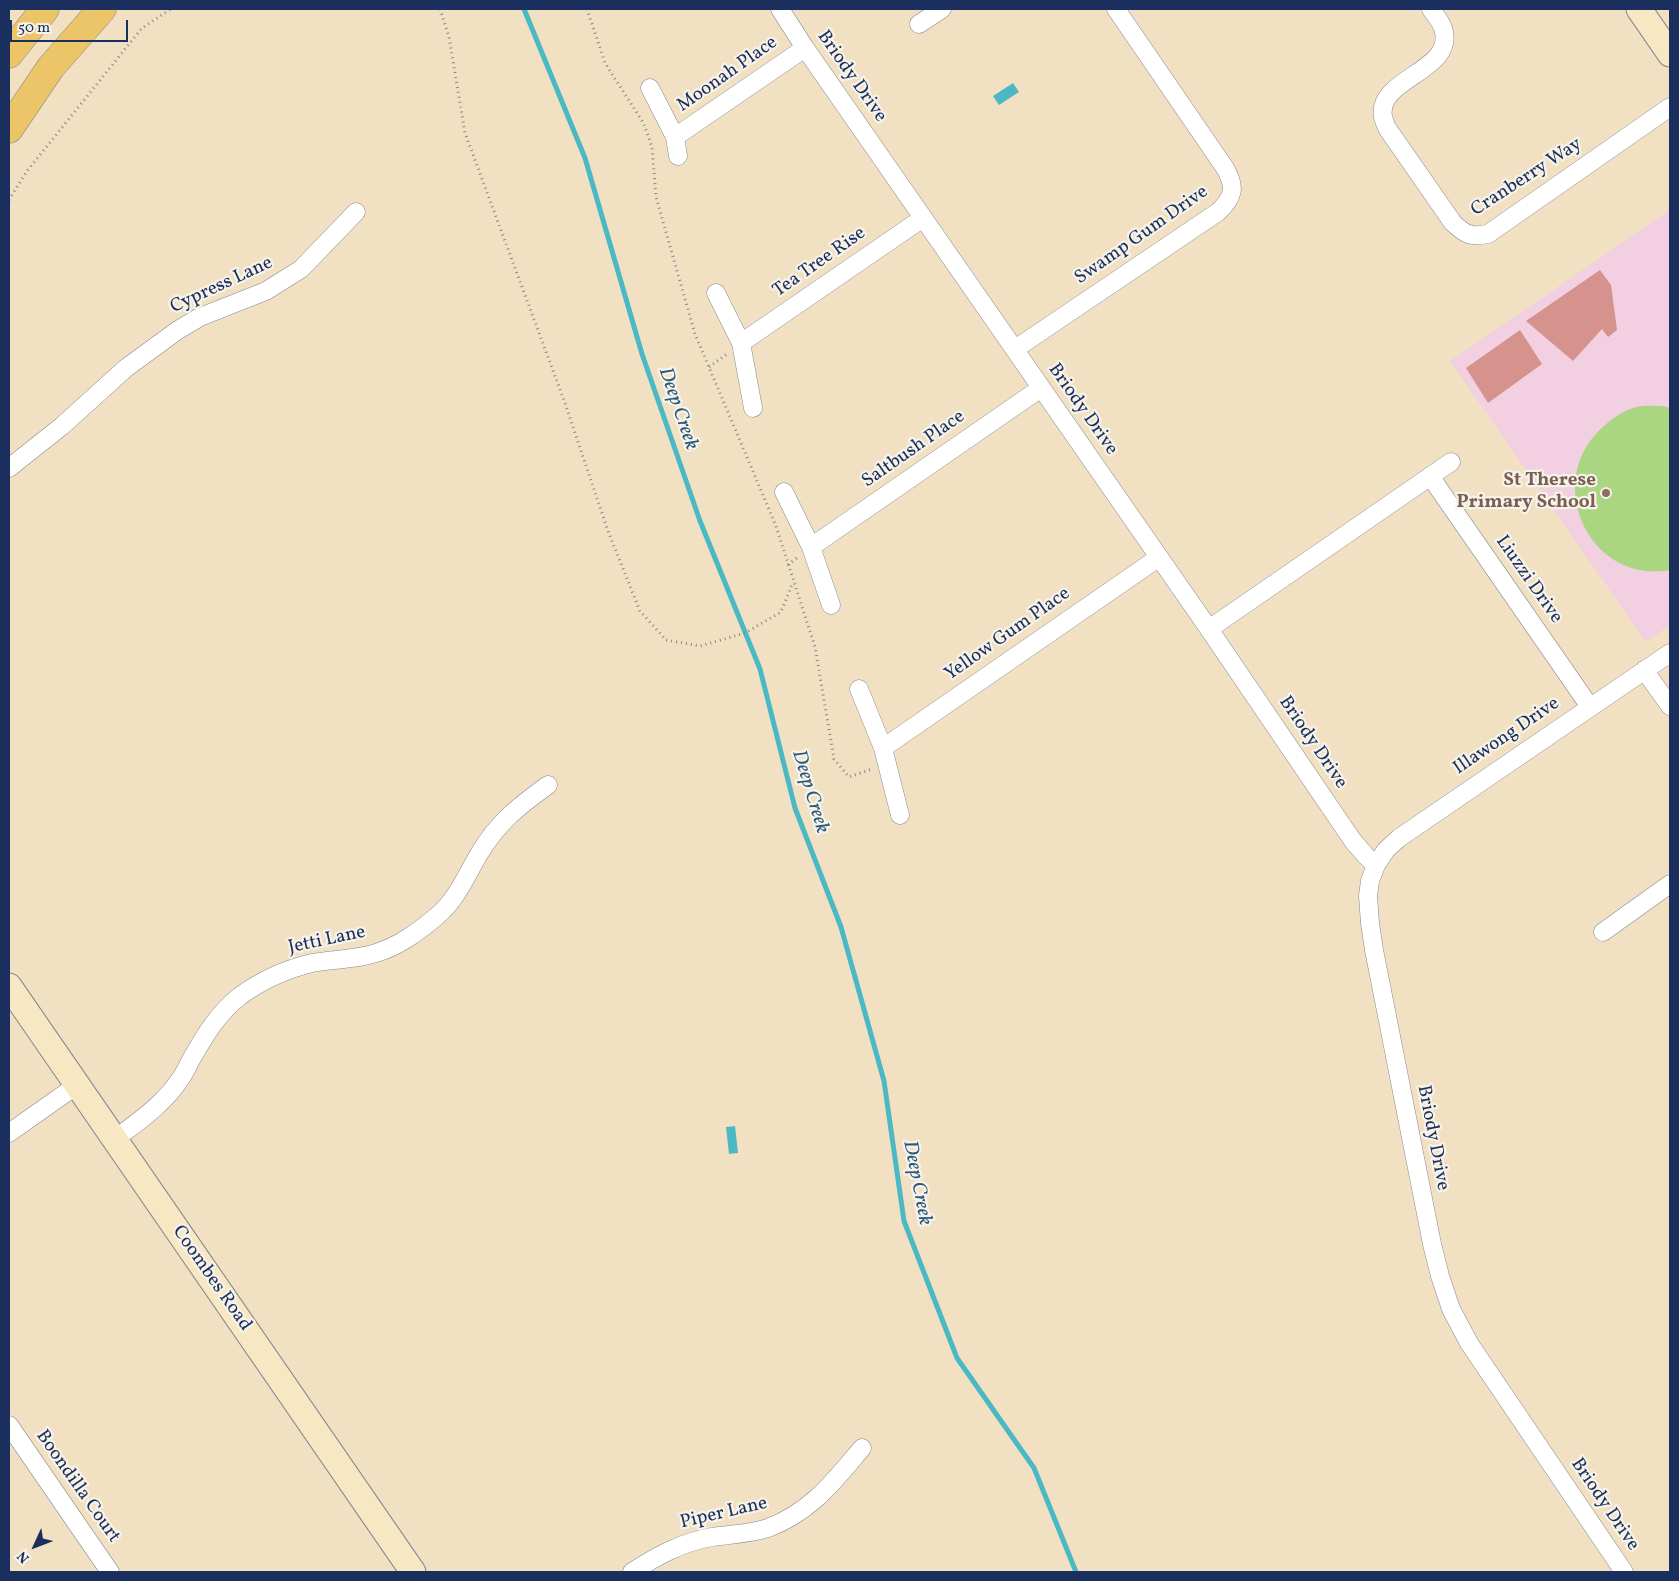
<!DOCTYPE html>
<html>
<head>
<meta charset="utf-8">
<style>
	body { margin:0 }
	#map { position:relative; width:1679px; height:1581px; overflow:hidden; background:#f1e0c2; font-family:Vollkorn,serif }
	canvas { display:block }
	.frame { position:absolute; inset:0; border:10px solid #1b2f5e; pointer-events:none }
	.north { position:absolute; left:10px; top:1521px; width:50px; height:50px; -webkit-text-stroke:4px #f7f3e8; paint-order:stroke; rotate:227deg; font-size:14px; font-weight:700; line-height:20px; text-align:center; color:#1b2f5e }
	.north::after { content:''; display:block; margin:auto; width:18px; height:22px; background:#1b2f5e; clip-path:polygon(50% 0,100% 100%,50% 72%,0 100%) }
	.scale { position:absolute; left:10px; top:20px; width:118px; height:22px; box-sizing:border-box; border:2px solid #1b2f5e; border-top:0; padding-left:6px; font-size:15px; line-height:18px; white-space:nowrap; color:#1b2f5e; -webkit-text-stroke:4px #f7f3e8; paint-order:stroke }
</style>
</head>
<body>
<div id="map">
<canvas width="1679" height="1581"></canvas>
<div class="frame"></div>
<div class="north">N</div>
<div class="scale">50 m</div>
</div>
<script>
const ctx = document.querySelector('canvas').getContext('2d');
ctx.lineJoin = 'round';
function fill(path, color) {
  ctx.fillStyle = color;
  ctx.fill(path, 'evenodd');
}
function strokePath(path, color, width, dash) {
  ctx.strokeStyle = color;
  ctx.lineWidth = width;
  ctx.lineCap = dash ? 'butt' : 'round';
  ctx.setLineDash(dash || []);
  ctx.stroke(path);
}
function label(font, color, halo, rows, align = 'center') {
  ctx.font = font + ' Vollkorn,serif';
  ctx.lineWidth = 4.5;
  ctx.setLineDash([]);
  ctx.textBaseline = 'middle';
  ctx.strokeStyle = halo;
  ctx.fillStyle = color;
  for (const [text, x, y, turn = 0] of rows) {
    ctx.save();
    ctx.translate(x, y);
    ctx.rotate((+turn || 0) * Math.PI / 180);
    ctx.textAlign = isNaN(turn) ? turn : align;
    if (halo) ctx.strokeText(text, 0, 0);
    ctx.fillText(text, 0, 0);
    ctx.restore();
  }
}
fill(new Path2D(`
	M1670,210v415l-24,17 -196,-281z`), '#f2cfe1');
fill(new Path2D(`
	M1663,406l7,2v162c-81,15 -129,-90 -66,-144 8,-7 20,-16 32,-19 8,-2 19,-1 27,-1z`), '#abd681');
fill(new Path2D(`
	M1013,83l6,9 -20,13 -6,-9z
	M735,1126l3,27 -9,1 -3,-27z`), '#4bb9c4');
strokePath(new Path2D(`
	M524,9l61,149 57,196 58,167 60,148 35,139 46,119 43,154 20,140 53,137 77,110 42,104`), '#4bb9c4', 5);
fill(new Path2D(`
	M1600,270l11,15 6,45 -9,7 -6,-8 -29,32 -47,-40z
	M1520,330l22,34 -54,39 -22,-35z`), '#d6928c');
const street = new Path2D(`
	M780,9l25,39 404,581 144,212 13,15 10,9
	M1431,9c4,6 10,13 12,19 14,44 -67,49 -60,89 1,4 3,8 4,11l66,95c13,12 17,14 35,11l182,-127
	M919,24l23,-15
	M650,88l25,49 3,19
	M675,137l130,-89
	M716,293l25,50 12,65
	M741,343l182,-125
	M1015,349l203,-137c16,-15 18,-25 7,-44l-109,-159
	M9,468l53,-42 64,-58 52,-38 22,-13 66,-26 35,-22 55,-57
	M1430,476l160,231
	M784,492l27,55 20,58
	M811,547l230,-159
	M1209,629l242,-167
	M1644,670l26,36
	M859,689l24,59 17,67
	M883,748l275,-190
	M1603,932l67,-48
	M9,1133l68,-48
	M115,1139c24,-18 49,-35 66,-61 4,-6 7,-13 11,-20 13,-23 27,-46 48,-62 22,-16 47,-27 72,-33 21,-4 43,-3 64,-10 23,-7 42,-21 61,-37 20,-17 29,-40 42,-62 19,-32 40,-48 69,-69
	M9,1425l101,147
	M632,1572c25,-16 50,-30 80,-35 19,-3 38,-3 56,-9 43,-16 66,-47 94,-80
	M1624,1572l-155,-229 -18,-34 -11,-33 -8,-32 -58,-294 -4,-27 -2,-27 2,-15 6,-16 10,-15 13,-12 271,-185`);
const secondary = new Path2D(`
	M1639,9l31,45
	M9,986l404,586`);
const primary = new Path2D(`
	M9,54l36,-45
	M9,129l42,-62 51,-58`);
strokePath(street, '#868890', 19);
strokePath(secondary, '#868890', 27);
strokePath(primary, '#868890', 29);
strokePath(new Path2D(`
	M440,9l9,28 16,96 100,270 43,128 32,80 26,29 34,6 45,-13 36,-21 12,-30
	M587,9l18,54 39,61 8,23 4,50 39,137 81,192 39,121 19,112 15,18 23,-8
	M9,200l18,-29 115,-143 29,-19
	M709,367l18,-13
	M788,565l10,-8`), '#868890', 3, [1, 4]);
strokePath(street, '#fff', 18);
strokePath(secondary, '#f7e8c3', 25);
strokePath(primary, '#ecc569', 28);
for (const [x, y, r, color] of [
	[1606,493,5,"#8d6e63"]
]) {
  const dot = new Path2D();
  dot.arc(x, y, r, 0, 2 * Math.PI);
  ctx.fillStyle = color;
  ctx.fill(dot);
  strokePath(dot, '#f7f3e8', 2);
}
label('19px', '#1b2f5e', '#f7f3e8', [
	["Moonah Place",728,75,-35],
	["Briody Drive",851,77,55],
	["Cranberry Way",1527,178,-33],
	["Swamp Gum Drive",1142,236,-35],
	["Tea Tree Rise",820,263,-35],
	["Cypress Lane",222,286,-25],
	["Briody Drive",1082,410,55],
	["Saltbush Place",914,450,-35],
	["Liuzzi Drive",1528,580,55],
	["Yellow Gum Place",1008,635,-35],
	["Illawong Drive",1507,737,-34],
	["Briody Drive",1312,743,56],
	["Jetti Lane",327,941,-12],
	["Briody Drive",1432,1138,79],
	["Coombes Road",211,1279,55],
	["Boondilla Court",77,1487,55],
	["Briody Drive",1604,1505,56],
	["Piper Lane",724,1514,-13]
]);
label('bold 19px', '#785e54', '#f7f3e8', [
	["St Therese",1596,482],
	["Primary School",1596,504]
], 'right');
label('italic 20px', '#29587d', '#f7f3e8', [
	["Deep Creek",677,409,71],
	["Deep Creek",809,792,73],
	["Deep Creek",916,1183,79]
]);
</script>
</body>
</html>
